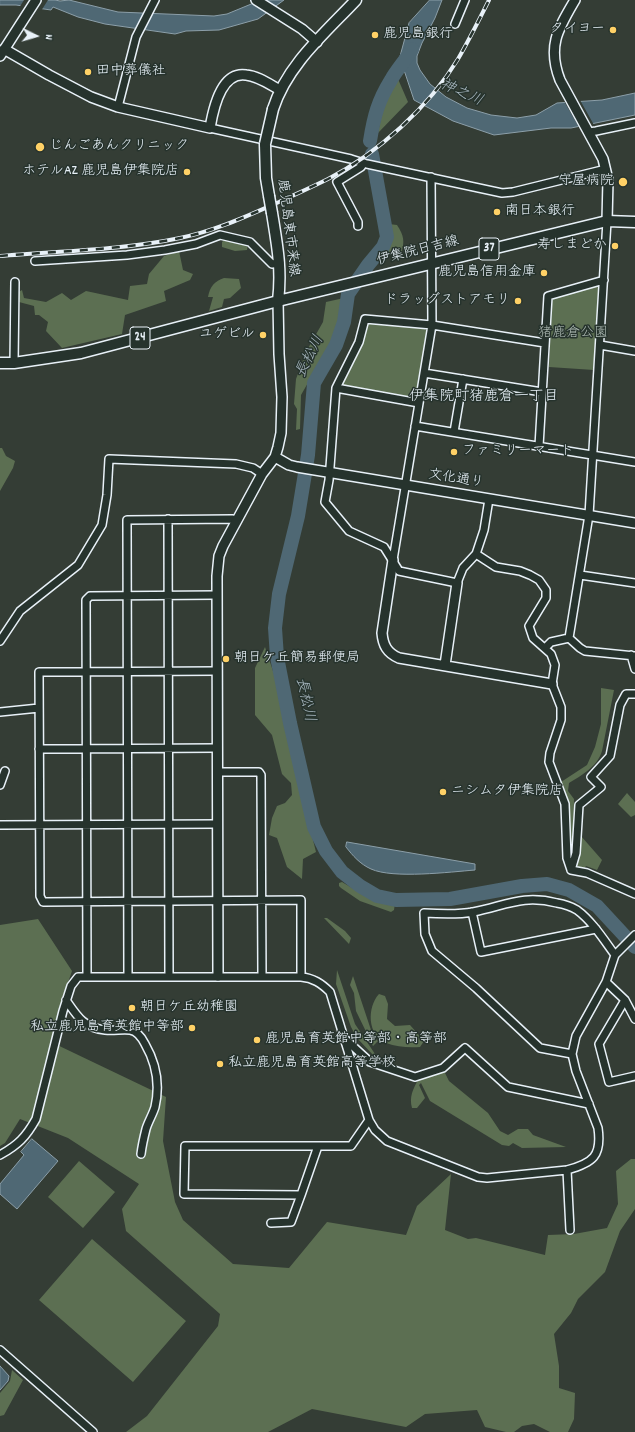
<!DOCTYPE html>
<html>
<head>
<meta charset="utf-8">
<style>
	body { margin:0 }
	#map { position:relative; width:635px; height:1432px; overflow:hidden; background:#343d35; font-family:Dekko,sans-serif }
	canvas { display:block }
	.north { position:absolute; left:16px; top:16px; width:40px; height:40px; -webkit-text-stroke:3px #26332d; paint-order:stroke; rotate:95deg; font-size:11px; font-weight:700; line-height:16px; text-align:center; color:#e8f1f8 }
	.north::after { content:''; display:block; margin:auto; width:14px; height:18px; background:#e8f1f8; clip-path:polygon(50% 0,100% 100%,50% 72%,0 100%) }
</style>
</head>
<body>
<div id="map">
<canvas width="635" height="1432"></canvas>
<div class="north">N</div>
</div>
<script>
const ctx = document.querySelector('canvas').getContext('2d');
ctx.lineJoin = 'round';
function fill(path, color) {
  ctx.fillStyle = color;
  ctx.fill(path, 'evenodd');
}
function strokePath(path, color, width, dash) {
  ctx.strokeStyle = color;
  ctx.lineWidth = width;
  ctx.lineCap = dash ? 'butt' : 'round';
  ctx.setLineDash(dash || []);
  ctx.stroke(path);
}
function label(font, color, halo, rows, align = 'center') {
  ctx.font = font + ' Dekko,"Klee One",sans-serif';
  ctx.lineWidth = 3;
  ctx.setLineDash([]);
  ctx.textBaseline = 'middle';
  ctx.strokeStyle = halo;
  ctx.fillStyle = color;
  for (const [text, x, y, turn = 0] of rows) {
    ctx.save();
    ctx.translate(x, y);
    ctx.rotate((+turn || 0) * Math.PI / 180);
    ctx.textAlign = isNaN(turn) ? turn : align;
    if (halo) ctx.strokeText(text, 0, 0);
    ctx.fillText(text, 0, 0);
    ctx.restore();
  }
}
fill(new Path2D(`
	M398,79l10,23 -30,31c4,-21 7,-36 20,-54z
	M389,224l8,1c7,11 8,16 4,29l-9,-1 -7,-2 7,-11z
	M225,239l23,5 -1,6 -12,1 -13,-4v-5z
	M179,251l4,19 10,4 -3,6 -26,11 2,10 -41,14 -3,19 -60,14 -16,-17 2,-9 -9,-7h-4l-1,-9 -15,-4 -2,-9 5,-3 2,8 22,4 16,-9 9,7 15,-9 42,9 2,-14 17,-2 2,-10 15,-18z
	M224,278l15,1 2,9 -11,10 -6,1 -2,8 -13,4 4,-14h-5c2,-11 7,-16 16,-19z
	M596,286l4,3 -6,81 -45,-3 3,-67 1,-3z
	M344,298l-6,26 -10,24 -27,47 -1,34 -4,1 1,-21 -3,-5 2,-25 10,-27 17,-30 3,-20z
	M368,323l56,5 3,3 -11,65 -3,2 -69,-12 -1,-3 19,-37 4,-21z
	M0,448h2l4,8 9,5 -2,7 -13,23z
	M265,647l12,36 12,50 12,59 15,60 -13,7 -1,20 -15,-12 -10,-29 -8,-3 3,-17 5,-12 8,-3 7,-8 -1,-12 -9,-9 -10,-39 -17,-20v-47z
	M601,688l13,2 -12,61c-5,16 -20,24 -33,32l-1,8 6,8 -1,44h-4l-1,-43 -7,-18 26,-17 8,-18 6,-23z
	M627,793l8,9v13l-4,2 -13,-13z
	M581,836l21,24 -5,10 -11,-4 -2,3 -10,-1 5,-14z
	M342,882c17,10 33,19 53,21l-1,7 -3,2 -31,-11 -19,-13 -2,-2v-3z
	M324,918h3l18,13 6,7 -2,6z
	M38,919l34,52 -13,38 -8,33 115,55 -3,44 12,61 8,18 50,44 56,4 38,-46 79,13 11,-29 34,-32 -6,56 23,9 8,-1 69,17 3,-20 26,-1 33,-6 11,-24 -2,-33 15,-12h4v50l-15,22 -15,41 -27,27 -7,14 -17,21 5,32v22l16,5 -1,26 -6,13h-18l-16,-8 -12,2 -8,6h-8l-21,-5 -8,-17 -52,4 -19,13 -94,-18 -44,23h-142l21,-16 71,-90 2,-12 -94,-83 -4,-22 17,-25 -71,-46 -48,-19 -15,24 -5,3v-221z
	M337,970l18,54 20,30 -1,2 -17,-18 -6,-11 -15,-43z
	M353,976l20,60 5,5 -5,5 -17,-35 -2,-18 -4,-8z
	M379,994l6,2 3,8 -1,15 8,7 15,-1 14,16 -4,6c-11,1 -23,0 -34,-4 -19,-8 -19,-36 -7,-49z
	M444,1071l5,10 39,32 12,18 8,4 10,-6h10l5,6 33,12 -44,1 -9,-5 -4,3 -7,-1 -72,-44 -9,-18 -2,2 6,13 -8,10h-5c-3,-11 1,-19 6,-28z
	M79,1161l36,31 -32,36 -35,-31z
	M92,1239l94,82 -53,61 -94,-82z
	M12,1370l11,10 -19,35 -4,1v-23l10,-12z`), '#5c6f52');
const water = new Path2D(`
	M0,0h55l5,1 9,-1 49,12 96,4 13,-2 34,-14h23l-26,19 -39,11 -33,1 -11,3 -70,-10 -27,-7 -25,-10 -2,3 -35,-5h-16z
	M430,0h12l-7,18 -13,25 -5,13v7l3,7 10,14 16,13 21,11 24,7 26,3 19,-3 21,-12 45,-3 33,-7v22l-64,13h-20l-57,7 -41,-14 -39,-21 -9,-27 -6,-13 10,-37z
	M347,842l128,22v6c-25,2 -82,9 -104,-1 -11,-5 -18,-13 -25,-22z
	M32,1139l26,22 -41,48 -17,-15v-10l24,-29 -3,-3z
	M0,1366l9,10 -1,5 -8,9z`);
fill(water, '#4f6874');
strokePath(water, '#8c9fa9', 1);
fill(new Path2D(`
	M24,0h24l-7,11 -22,-3z
	M580,100l14,25 -14,4 -16,-28z`), '#343d35');
strokePath(new Path2D(`
	M370,141c4,-25 8,-40 21,-61 6,-11 15,-20 21,-31
	M372,154l15,83 -4,10 -15,18 -20,29 -4,28 -8,23 -22,38 -6,72 -10,61 -19,78 -4,34 2,29 13,66 24,104 12,24 16,21 18,14 17,10 19,4 54,-1 72,-13 25,-2 22,6 28,16 38,41`), '#4f6874', 14);
const street = new Path2D(`
	M455,24l10,-24
	M118,107l18,-70 19,-37
	M210,128l141,31 16,5 135,29 11,-1 93,-23
	M589,132l7,-1 39,-8
	M607,221l-18,294 -20,123 11,10 5,3 50,5
	M358,226v-4l-21,-40 24,-15 3,-4
	M35,261l92,-6 38,-5 31,-6 24,-9 30,7 22,22 8,-1
	M600,345l35,6
	M14,363l1,-81
	M424,373l118,19
	M336,388l83,15
	M415,426l220,36
	M454,432l9,-53
	M539,446l9,-150 56,-16
	M489,499l-5,31 -8,24 20,13 24,4 10,4 9,5 7,10v8l-17,28 4,12 18,16 4,11 -3,19 9,23v13l-11,33 -1,9 16,42 2,54 4,12
	M168,519l1,457
	M476,554l-13,14 -6,15 -58,-12 -15,-24 -35,-16 -24,-29 4,-22 7,-92 23,-46 6,-23 67,6 113,18
	M393,560l39,-235 -1,-148
	M580,575l55,8
	M217,595l-127,1 -4,4 1,377h214c12,1 20,6 29,15l39,128 6,10 12,11 91,36 9,1 80,-8c26,-7 35,-14 31,-42l-22,-57 -4,-17 4,-18 30,-54 9,-27 20,-20
	M0,641l20,-30 58,-46 24,-40 5,-30 2,-36 127,5 17,4 9,6
	M545,648l6,-6 18,-4
	M631,655l4,14
	M217,671l-178,1 1,224 3,6 258,-2v77
	M0,712l39,-4
	M39,749l178,-1
	M217,772h42l2,3 1,201
	M0,785l5,-14
	M0,825l218,-1
	M571,870l5,-17 3,-48 22,-18 -10,-10 19,-21 10,-51 6,-11h9
	M571,870l16,3 48,21
	M472,912l9,40 115,-23
	M128,977l-1,-457 105,-1 5,1
	M606,982l19,18 10,19
	M66,1000c11,16 18,28 39,30 9,1 17,-1 25,0 7,1 12,8 15,14 11,19 15,41 10,63 -2,7 -7,15 -9,22 -2,8 -4,17 -5,25
	M625,1000l-26,44 10,38 26,-6
	M345,1039l25,23 45,15 28,-9 22,-20 43,39 81,17
	M572,1054l-32,-6 -64,-60 -44,-37 -7,-17 -1,-21c16,1 33,2 49,-1 32,-6 49,-18 84,-9 6,1 15,4 20,7 15,11 27,30 38,45
	M318,1146l-17,49 -117,-1 1,-48h166l18,-26
	M0,1155c18,-10 26,-18 36,-36l27,-108 8,-25 7,-9h9
	M567,1170l3,60
	M271,1223l20,-1 10,-27
	M0,1350l93,82`);
const secondary = new Path2D(`
	M256,0l46,29 15,13
	M575,0c-17,29 -28,46 -15,80l43,79 5,21 -1,41
	M4,49l45,26 42,22 27,10 92,21c3,-18 11,-57 36,-53 12,1 23,9 34,15
	M0,56l36,-56
	M275,457l14,8 8,2 338,56
	M393,560l-11,73c1,12 5,20 17,25l153,26
	M445,665l12,-82
	M218,976l-1,-400 2,-20 4,-10 39,-72 13,-17 3,-10 3,-14 1,-36 -3,-43 -1,-53`);
const primary = new Path2D(`
	M273,109c14,-44 52,-76 83,-109
	M265,144l1,34 3,18
	M272,213c5,31 10,56 6,88
	M0,363h14l67,-10 197,-52 329,-80 28,1`);
strokePath(street, '#e8f1f8', 10);
strokePath(secondary, '#e8f1f8', 12);
strokePath(primary, '#e8f1f8', 13);
strokePath(street, '#26332d', 7);
strokePath(secondary, '#26332d', 9);
strokePath(primary, '#26332d', 10);
const rail = new Path2D(`
	M0,256c59,-5 123,-6 180,-18 35,-7 67,-22 99,-36 17,-8 33,-15 49,-23 50,-26 101,-72 130,-120 11,-19 21,-39 31,-59`);
strokePath(rail, '#e8f1f8', 4);
strokePath(rail, '#26332d', 2.5, [8]);
const primaryBridge = new Path2D(`
	M265,144l8,-35
	M269,196l3,17`);
strokePath(primaryBridge, '#e8f1f8', 13, []);
strokePath(primaryBridge, '#26332d', 10);
for (const [x, y, r, color] of [
	[613,30,4,"#ffd166"],
	[375,35,4,"#ffd166"],
	[88,72,4,"#ffd166"],
	[40,147,5,"#ffd166"],
	[187,172,4,"#ffd166"],
	[623,182,5,"#ffd166"],
	[497,212,4,"#ffd166"],
	[615,246,4,"#ffd166"],
	[544,273,4,"#ffd166"],
	[518,301,4,"#ffd166"],
	[263,335,4,"#ffd166"],
	[454,452,4,"#ffd166"],
	[226,659,4,"#ffd166"],
	[443,792,4,"#ffd166"],
	[132,1008,4,"#ffd166"],
	[192,1028,4,"#ffd166"],
	[257,1040,4,"#ffd166"],
	[220,1064,4,"#ffd166"]
]) {
  const dot = new Path2D();
  dot.arc(x, y, r, 0, 2 * Math.PI);
  ctx.fillStyle = color;
  ctx.fill(dot);
  strokePath(dot, '#26332d', 1.5);
}
for (const [x, y, w] of [
	[489,249,20],
	[140,338,20]
]) {
  const box = new Path2D();
  box.roundRect(x - w / 2, y - 11, w, 22, 3);
  ctx.fillStyle = '#26332d';
  ctx.fill(box);
  strokePath(box, '#e8f1f8', 1);
}
label('bold 13px', '#e8f1f8', null, [
	["37",489,249],
	["24",140,338]
]);
label('14px', '#e8f1f8', '#26332d', [
	["タイヨー",605,30,"right"],
	["鹿児島銀行",383,35],
	["田中葬儀社",96,72],
	["じんごあんクリニック",49,147],
	["ホテルAZ 鹿児島伊集院店",179,172,"right"],
	["守屋病院",614,182,"right"],
	["南日本銀行",505,212],
	["寿しまどか",607,246,"right"],
	["鹿児島信用金庫",536,273,"right"],
	["ドラッグストアモリ",510,301,"right"],
	["ユゲビル",255,335,"right"],
	["ファミリーマート",462,452],
	["朝日ケ丘簡易郵便局",234,659],
	["ニシムタ伊集院店",451,792],
	["朝日ケ丘幼稚園",140,1008],
	["私立鹿児島育英館中等部",184,1028,"right"],
	["鹿児島育英館中等部・高等部",265,1040],
	["私立鹿児島育英館高等学校",228,1064]
], 'left');
label('14px', '#e8f1f8', '#26332d', [
	["鹿児島東市来線",287,228,83],
	["伊集院日吉線",418,252,-14],
	["文化通り",456,480,9]
]);
label('14px', '#b0bdb6', '#26332d', [
	["猪鹿倉公園",573,334]
]);
label('italic 15px', '#abbac3', '#26332d', [
	["神之川",461,94,24],
	["長松川",311,357,-64],
	["長松川",304,700,78]
]);
label('15px', '#e8f1f8', '#26332d', [
	["伊集院町猪鹿倉一丁目",484,398]
]);
</script>
</body>
</html>
